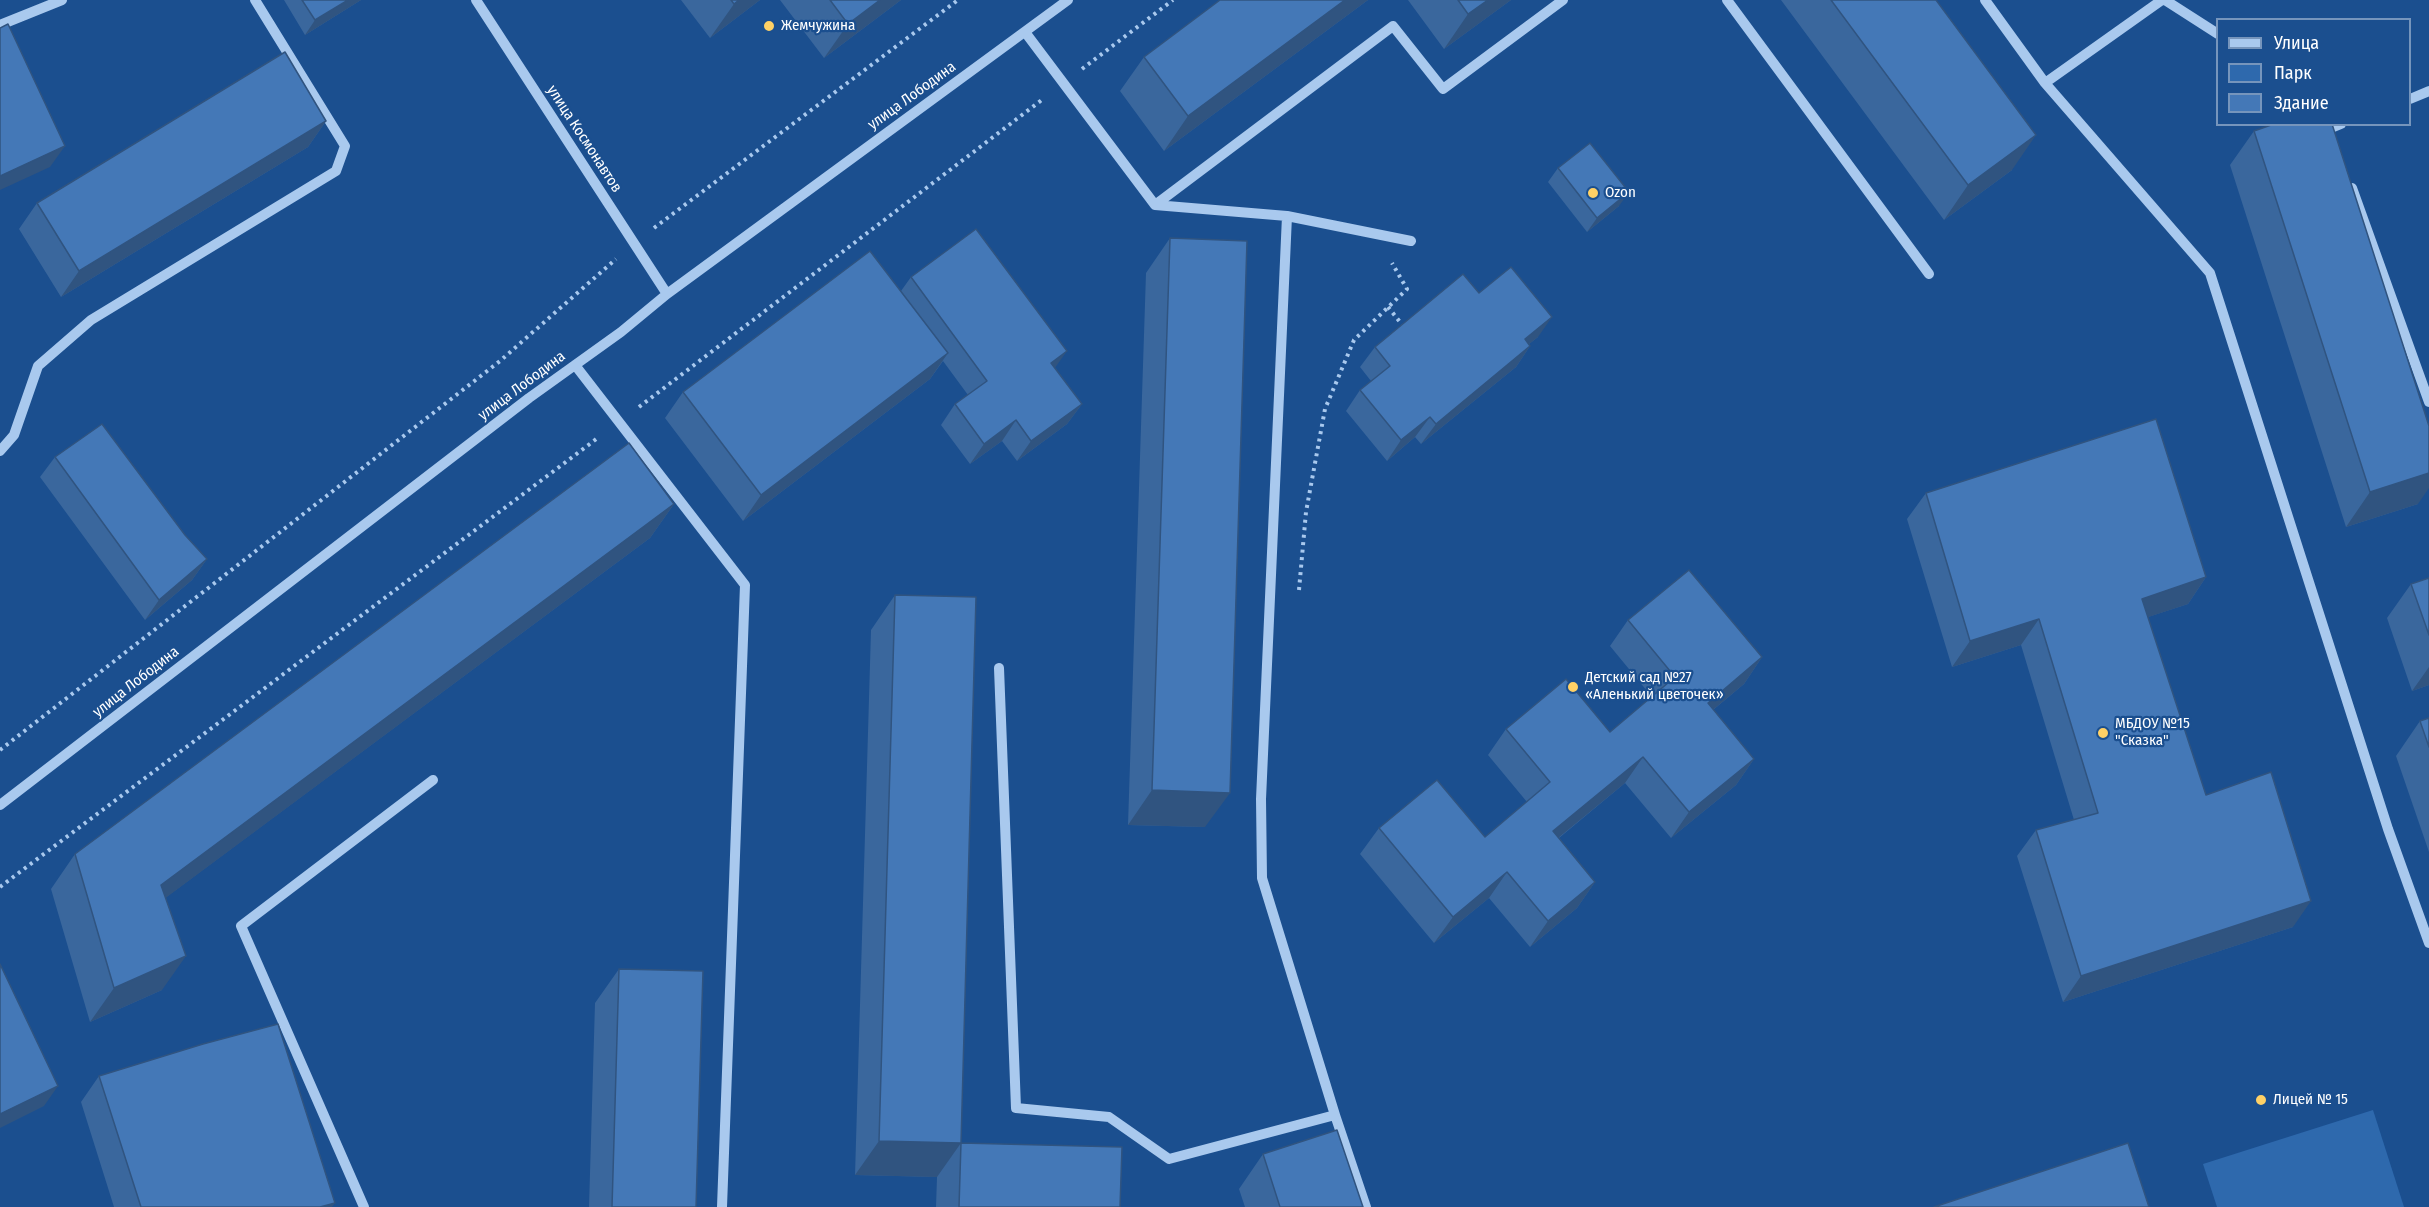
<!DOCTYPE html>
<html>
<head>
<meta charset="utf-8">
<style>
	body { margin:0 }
	#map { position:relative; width:2429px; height:1207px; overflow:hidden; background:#1b4f8f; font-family:"Fira Sans Condensed",sans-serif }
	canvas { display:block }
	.legend { position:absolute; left:2216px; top:18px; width:195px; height:108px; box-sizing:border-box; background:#1b4f8f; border:2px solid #7695bc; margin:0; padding:8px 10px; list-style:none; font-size:18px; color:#fff }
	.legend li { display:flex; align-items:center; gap:12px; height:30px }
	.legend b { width:30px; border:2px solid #7695bc }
</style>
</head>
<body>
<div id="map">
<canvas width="2429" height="1207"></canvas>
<ul class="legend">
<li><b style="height:8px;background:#a9c9ee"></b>Улица</li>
<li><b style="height:16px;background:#2e69ad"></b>Парк</li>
<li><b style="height:16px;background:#4478b7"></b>Здание</li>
</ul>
</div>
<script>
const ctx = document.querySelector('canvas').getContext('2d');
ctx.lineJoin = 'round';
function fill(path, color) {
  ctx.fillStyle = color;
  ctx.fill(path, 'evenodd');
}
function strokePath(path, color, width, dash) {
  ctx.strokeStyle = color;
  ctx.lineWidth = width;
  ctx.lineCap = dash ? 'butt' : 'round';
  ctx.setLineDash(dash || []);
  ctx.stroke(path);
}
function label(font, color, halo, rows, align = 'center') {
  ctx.font = font + ' "Fira Sans Condensed",sans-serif';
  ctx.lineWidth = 4.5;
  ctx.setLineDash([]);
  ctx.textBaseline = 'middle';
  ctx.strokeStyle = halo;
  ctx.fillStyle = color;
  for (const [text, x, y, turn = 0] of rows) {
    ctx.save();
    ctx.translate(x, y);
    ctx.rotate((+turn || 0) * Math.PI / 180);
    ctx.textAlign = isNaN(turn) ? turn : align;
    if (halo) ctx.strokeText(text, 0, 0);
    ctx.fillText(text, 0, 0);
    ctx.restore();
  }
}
fill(new Path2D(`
	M2373,1110l31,97h-187l-14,-43z`), '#2e69ad');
strokePath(new Path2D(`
	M1082,69l91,-69
	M654,228l304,-228
	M1388,307l16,20
	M639,407l404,-308
	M1299,590l7,-78 19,-103 29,-69 53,-51 -15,-26
	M0,750l500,-389 116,-102
	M0,887l599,-450`), '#a9c9ee', 4, [3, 4.5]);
strokePath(new Path2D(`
	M476,0l191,294
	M1727,0l202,274
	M1985,0l60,83 117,-83
	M2165,0l53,34
	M0,25l62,-25
	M1025,32l130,173
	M2045,83l165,190 178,556 41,114
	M2410,99l19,-8
	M2324,131l17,-7
	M2352,188l77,214
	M1287,216l124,25
	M575,365l170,220 -23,622
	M0,451l14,-16 24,-69 53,-46 245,-149 9,-25 -90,-146
	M999,668l17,440 93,9 60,42 166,-44 31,92
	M0,805l529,-407 92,-66 46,-38 401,-294
	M1335,1115l-73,-237 -1,-79 26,-583 -132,-11 238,-179 50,63 120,-89
	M364,1207l-123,-281 192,-146`), '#a9c9ee', 10);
fill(new Path2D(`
	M284,0h77l-56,35z
	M681,0h79l-50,38z
	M780,0h121l-77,58z
	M1220,0h148l-204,151 -44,-60 24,-34z
	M1408,0h103l-67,49z
	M1781,0h155l76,170 -68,50z
	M326,121l-18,26 -247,150 -42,-68 18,-26z
	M2254,131l164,373 -72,23 -116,-362z
	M1558,168l61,38 -32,26 -39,-50z
	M1170,238l35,589 -77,-2 18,-552z
	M911,277l144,91 27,36 -15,20 -50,37 -15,-20 -32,23 -29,-39 14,-21 13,-9 -25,-34 -13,18 -187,142 -78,-103 18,-26 218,-101z
	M1479,293l59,44 -9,7 1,2 -14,21 -95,77 -6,-7 -28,24 -41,-50 14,-21 11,-9 -11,-14 15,-20z
	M55,457l152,102 -15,21 -47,40 -105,-143z
	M1926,493l280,84 -18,27 -40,13 58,178 87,132 -230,75 -46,-146 19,-26 38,-10 -53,-175 -69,22 -45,-148z
	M674,504l-24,34 -485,360 -3,92 -72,32 -39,-133 24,-35z
	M2429,578v107l-17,6 -25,-73 24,-34z
	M895,595l66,548 159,64h-184l1,-30 -82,-2 16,-545z
	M1628,620l134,37 -18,27 -31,26 41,49 -18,26 -65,53 -46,-55 -66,55 36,44 -18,26 -47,39 -41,-49 -55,45 -74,-89 19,-26 106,9 42,-35 -39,-47 18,-26 104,3 42,-35 -42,-51z
	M2429,718v134l-33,-96 24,-35z
	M619,969l77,238h-107l6,-204z
	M99,1076l233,131h-218l-33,-105z
	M1263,1154l100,53h-118l-6,-18z`), '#3a679d');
fill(new Path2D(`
	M348,0h13l-56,35 10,-15z
	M739,0h21l-50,38 24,-34z
	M880,0h21l-77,58 24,-34z
	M1345,0h23l-204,151 24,-35z
	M1488,0h23l-67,49 24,-35z
	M326,121l-18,26 -247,150 18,-26z
	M2036,135l-24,35 -68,50 24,-35z
	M65,146l-15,21 -50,23v-14z
	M1629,192l-10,14 -32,26 10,-14z
	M1552,317l-14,20 -28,22 15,-20z
	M1530,346l-14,21 -95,77 15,-20z
	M1067,351l-15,21 -1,-9z
	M948,353l-18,26 -187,142 18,-26z
	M1082,404l-15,20 -50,37 14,-20z
	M1430,417l-15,20 -28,24 14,-21z
	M1016,420l-14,21 -32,23 14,-20z
	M2429,473v15l-11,16 -72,23 24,-35z
	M674,504l-24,34 -514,382 25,-35z
	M207,559l-15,21 -47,40 14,-20z
	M2206,577l-18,27 -64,21 18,-26z
	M2039,619l-18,26 -69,22 18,-26z
	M1762,657l-18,27 -54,45 18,-26z
	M2429,667v18l-17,6z
	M1643,757l-18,26 -90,74 18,-26z
	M1754,759l-18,26 -65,53 18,-26z
	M1152,790l78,3 -25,34 -77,-2z
	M1507,872l-18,26 -55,45 19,-26z
	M1595,882l-18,26 -47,39 18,-26z
	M2311,901l-18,26 -230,75 18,-26z
	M186,956l-24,34 -72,32 24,-34z
	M58,1086l-14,20 -44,22v-14z
	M879,1141l82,2 -24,34 -82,-2z
	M335,1203l-3,4h-12z`), '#305480');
const building = new Path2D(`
	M302,0h46l-33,20z
	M731,0h8l-5,4z
	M830,0h50l-32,24z
	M1220,0h125l-157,116 -44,-59z
	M1458,0h30l-20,14z
	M1831,0h105l100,135 -68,50z
	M8,24l57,122 -65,30v-148z
	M285,52l41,69 -247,150 -42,-68z
	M2274,124h58l97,302v47l-59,19 -116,-361z
	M1590,143l39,49 -32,26 -39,-50z
	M976,229l91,122 -16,12 31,41 -51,37 -15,-21 -32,24 -29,-40 32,-23 -76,-104z
	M1170,238l77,3 -17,552 -78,-3z
	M870,251l78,102 -187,142 -78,-103z
	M1511,267l41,50 -27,22 5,7 -94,78 -6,-7 -29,23 -41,-50 30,-24 -15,-19 88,-73 16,19z
	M2156,419l50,158 -64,22 64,196 65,-23 40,129 -230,75 -45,-146 62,-17 -59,-194 -69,22 -44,-148z
	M102,424l83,111 22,24 -48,41 -104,-143z
	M629,443l45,61 -513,381 25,71 -72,32 -39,-134z
	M1689,570l73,87 -54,46 46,56 -65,53 -46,-55 -90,74 42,51 -47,39 -41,-49 -54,45 -74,-89 58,-48 48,57 65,-55 -44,-53 60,-50 44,53 65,-55 -47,-57z
	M2429,578v57l-18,-51z
	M895,595l81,2 -15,546 -82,-2z
	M2429,718v29l-9,-26z
	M0,964l58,122 -58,28z
	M619,969l84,2 -7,236h-84z
	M278,1024l57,179 -15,4h-179l-42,-131 104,-32z
	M1337,1130l26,77h-83l-17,-53z
	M961,1143l161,4 -2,60h-161z
	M2128,1143l21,64h-215z`);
fill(building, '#4478b7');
strokePath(building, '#305480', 1.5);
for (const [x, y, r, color] of [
	[769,26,6,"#ffd166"],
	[1593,193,6,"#ffd166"],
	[1573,687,6,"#ffd166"],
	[2103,733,6,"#ffd166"],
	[2261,1100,6,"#ffd166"]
]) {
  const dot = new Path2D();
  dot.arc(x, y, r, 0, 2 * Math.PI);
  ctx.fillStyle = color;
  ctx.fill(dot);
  strokePath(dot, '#1b4f8f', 2);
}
label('15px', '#fff', '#1b4f8f', [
	["Жемчужина",781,26],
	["Ozon",1605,193],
	["Детский сад №27",1585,678],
	["«Аленький цветочек»",1585,695],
	["МБДОУ №15",2115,724],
	["\"Сказка\"",2115,741],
	["Лицей № 15",2273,1100]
], 'left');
label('15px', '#fff', '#1b4f8f', [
	["улица Лободина",912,96,-36],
	["улица Космонавтов",584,139,57],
	["улица Лободина",522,386,-37],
	["улица Лободина",136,682,-38]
]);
</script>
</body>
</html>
